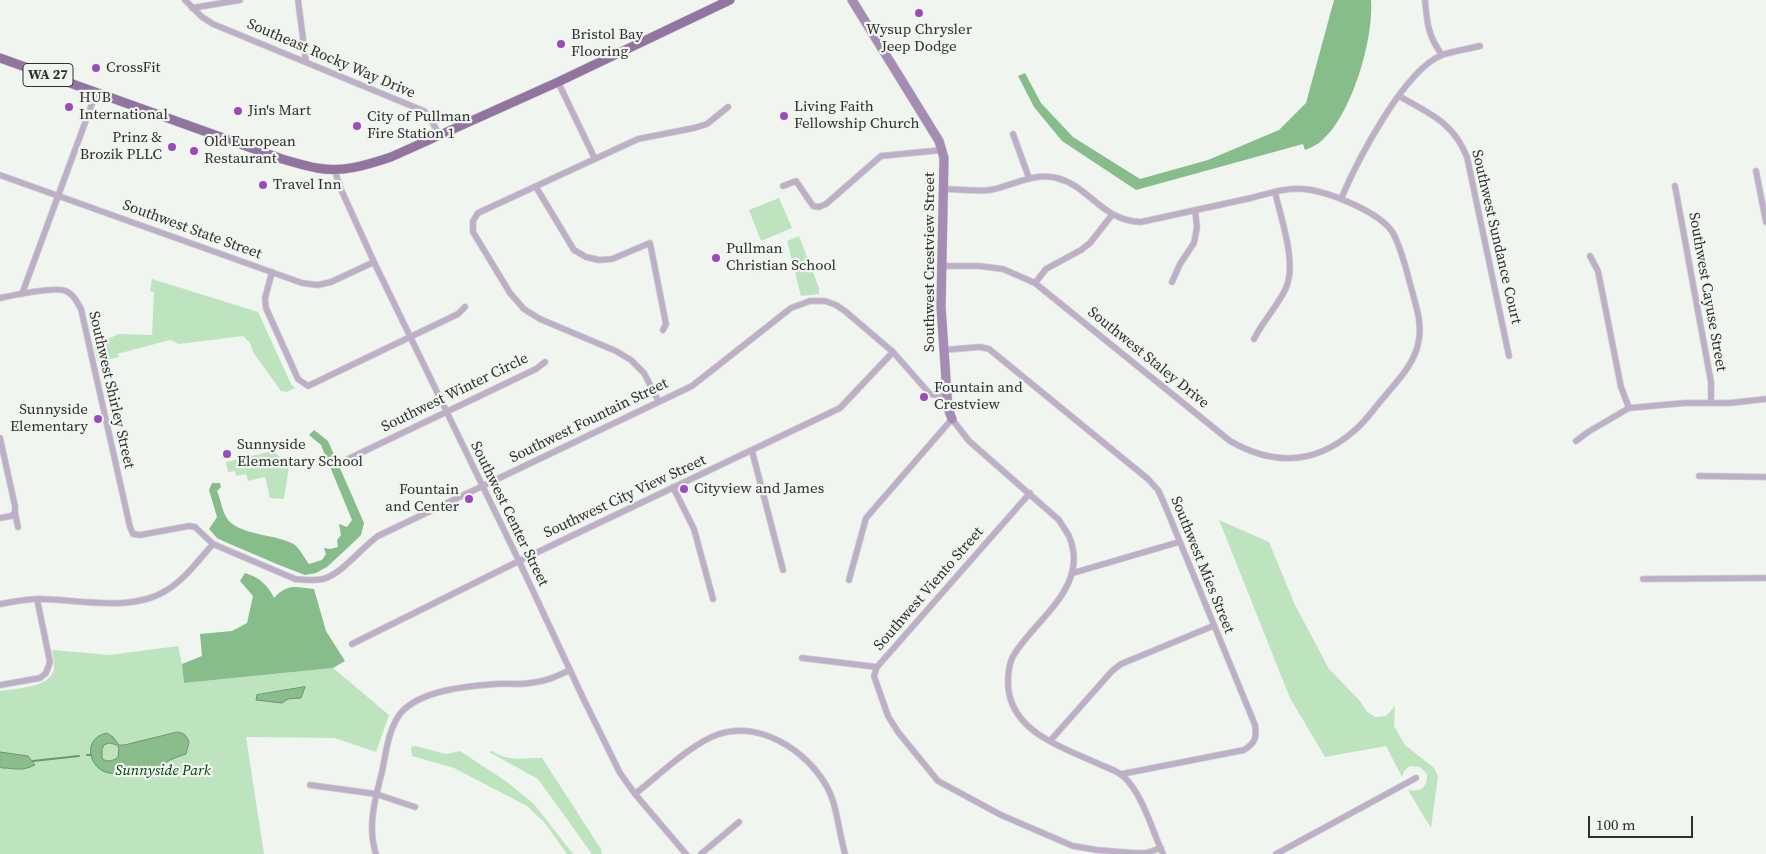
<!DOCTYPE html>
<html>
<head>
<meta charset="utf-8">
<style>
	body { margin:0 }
	#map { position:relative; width:1766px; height:854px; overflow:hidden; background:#f0f5f0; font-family:"Source Serif 4",serif }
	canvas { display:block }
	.scale { position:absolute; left:1588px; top:816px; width:105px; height:22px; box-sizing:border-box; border:2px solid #2e302e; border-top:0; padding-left:6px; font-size:15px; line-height:18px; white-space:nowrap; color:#2e302e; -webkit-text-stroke:4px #f0f5f0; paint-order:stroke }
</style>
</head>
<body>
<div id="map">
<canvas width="1766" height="854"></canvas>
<div class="scale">100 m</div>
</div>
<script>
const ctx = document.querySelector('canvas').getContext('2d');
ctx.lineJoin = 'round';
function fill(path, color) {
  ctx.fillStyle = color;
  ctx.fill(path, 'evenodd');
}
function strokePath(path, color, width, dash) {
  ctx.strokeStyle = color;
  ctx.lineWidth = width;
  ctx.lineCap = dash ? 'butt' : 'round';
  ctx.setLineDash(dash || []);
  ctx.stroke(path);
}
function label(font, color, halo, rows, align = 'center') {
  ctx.font = font + ' "Source Serif 4",serif';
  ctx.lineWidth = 4.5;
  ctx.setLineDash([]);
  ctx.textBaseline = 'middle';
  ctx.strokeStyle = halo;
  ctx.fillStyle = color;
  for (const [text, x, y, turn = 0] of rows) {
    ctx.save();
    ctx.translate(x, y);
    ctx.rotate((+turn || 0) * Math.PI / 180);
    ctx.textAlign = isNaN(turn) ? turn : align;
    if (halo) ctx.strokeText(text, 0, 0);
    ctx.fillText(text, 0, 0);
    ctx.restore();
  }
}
fill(new Path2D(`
	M779,198l13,30 -31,13 -12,-31z
	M799,236l20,52v6l-18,2 -14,-55z
	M152,279l106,33 33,72 4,4 -8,4 -6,-1 -28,-39 -3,-9 -7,-7 -64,8 -9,-4 -53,14 2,3 -14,3 -2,-1 -4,2 -2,-2 -3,-14 25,-11 33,1 2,-43 -4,-1z
	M273,451l16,14 -5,34 -14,-1 -5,-21 -17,4 -2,-7 -10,2 -1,-5 -7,1 -2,-10z
	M1219,520l50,22 26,63 34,64 31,32 7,11 8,5 11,-1 9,-10 -1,20 11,19 29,23 4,8 -7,52 -23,-38c13,3 20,-4 19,-16l-7,-7 -10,-1 -6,5 -2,6 -16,-31 -61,11 -35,-59z
	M178,646l4,18 2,19 149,-15 56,47 -13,37 -41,-14 -89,-1 18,117h-264v-163c16,-3 47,-2 54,-21 1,-6 -1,-14 -2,-20l58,5z
	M415,746l31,8 14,-3 47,31 27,22 39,50h-6l-22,-31 -18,-17 -73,-38 -42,-12 -1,-9z
	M492,751c20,12 29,6 50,7l59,91 1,5h-10l-54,-75 -49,-27z`), '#bde3bf');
fill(new Path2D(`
	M1334,0h37c3,39 -20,119 -52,143 -4,3 -10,5 -14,7l-2,-6 -167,46 -74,-49 -28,-34 -16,-31 7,-3 16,30 32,34 67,42 68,-19 71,-30 27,-27z
	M314,430l14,11 36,82 -3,12 -5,5 -29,27 -11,6 -11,2 -26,-10 -56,-24 -6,-3 -8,-9 8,-12 -8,-27 3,-7h8l1,4 -4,4c4,9 5,21 11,29 14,16 50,14 67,25 5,4 10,14 14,19l13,-4 4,-6 -2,-6 6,1 8,-2 -1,-7 4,-5 -2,-11 8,3 5,-7 -31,-75 -12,-10z
	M245,573c14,4 23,12 29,25 14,-15 21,-11 40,-9l12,42 19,30 -12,7 -149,15 -2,-19 20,-8 -2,-22 32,-3 15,-8 6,-27 -13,-15z`), '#87bc8b');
const water = new Path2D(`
	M305,687l-4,11 -13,1 -6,4 -26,-3 1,-5z
	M178,732l6,2c8,9 4,10 2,20 -6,2 -12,4 -18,7 -3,2 -6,5 -10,6 -5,2 -13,1 -19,1 -9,1 -22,7 -30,5 -20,-3 -28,-35 -2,-40l6,4 6,8h5zM110,743l7,2 2,3 -1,9c-4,4 -12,6 -16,1v-9l2,-4z
	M0,752l28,4 7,9c-15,7 -18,3 -33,3l-2,-1z`);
fill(water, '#89bd8c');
strokePath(water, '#6e9370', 1);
strokePath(new Path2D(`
	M87,755h4
	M33,761l46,-5`), '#6e9370', 2);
const street = new Path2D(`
	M185,0l17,17 11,7 211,87 5,5 11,20
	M298,0l8,62
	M1425,0c2,23 3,36 17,55
	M192,8l48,-8
	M558,82l37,77
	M1399,96c31,18 54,26 68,61l42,199
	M1013,134l16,44
	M335,170l4,15 35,77 145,299 65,139 36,73 15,21 51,60
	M1756,171l10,51
	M0,175l302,108 16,2 13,-3 43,-20
	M783,186l13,-5 17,25 6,1 7,-3 55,-48 61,-6
	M1675,186l36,196v20
	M536,187l38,63 12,7 13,3 13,-1 38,-16 16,81 -3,6
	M1341,199c16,-38 63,-129 101,-144 11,-4 26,-6 38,-9
	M1590,256l8,15 23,116 8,21
	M940,266h39l24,3 32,14 195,158c44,25 86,24 125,-11 11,-9 20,-23 30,-34 14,-17 31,-34 34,-57 3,-18 -4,-36 -8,-52 -5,-18 -9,-37 -18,-54 -13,-21 -65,-42 -90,-44 -16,-2 -36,5 -52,9 -36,8 -73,16 -110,24 -39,-1 -52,-36 -84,-44 -23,-6 -45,8 -67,12 -15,2 -32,-1 -47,-1
	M272,272l-7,26 1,10 32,71 10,7 150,-72 7,-7
	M1172,282l8,-18 14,-21 3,-16 -2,-17
	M1035,283l11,-14 35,-19 9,-7 22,-28
	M22,294l74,-201
	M0,298c14,-3 55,-12 66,-7 8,4 11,11 15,18l49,218 3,7 7,1 49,-9 6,1 18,17 82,35c10,1 18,2 28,0 19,-5 38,-31 55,-43l314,-150 99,-78 19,-7h15l11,4 9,6 48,41 37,42 17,3
	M1254,339c9,-18 22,-31 31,-49 13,-25 -4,-71 -10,-98
	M943,350l37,-3 9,2 159,130 10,11 6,13 91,222c2,13 0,18 -11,25l-122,24
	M659,402l-15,-29 -13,-13 -15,-9 -76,-32 -16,-10 -14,-16 -37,-61v-11l5,-8 160,-74 56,-11 13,-4 21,-17
	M0,438l15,68v7l3,14
	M1576,441l12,-9 41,-24 56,-5h45l36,-4
	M752,451l31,119
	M348,459l188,-90 9,-7
	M1699,476l67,1
	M673,487l21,42 19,70
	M1030,493l-153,174 -3,9 14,40 10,16 40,49 63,34 72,31 24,4 36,3h13l15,-5
	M0,518l11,-2 4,-3
	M1073,573l106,-31
	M1643,579l123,-1
	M849,580l17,-62 86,-99 17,22 90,79c3,5 7,11 10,16 21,50 -31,81 -54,117 -7,10 -8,28 -6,40 8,42 58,56 92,72 7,3 17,6 23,12 19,18 28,53 39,77
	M0,604c12,-2 26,-5 38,-5 39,0 94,14 129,-9 18,-11 31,-29 46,-46
	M352,644l167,-83 321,-153 53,-56
	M802,658l75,9
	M0,685l40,-7 6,-5 4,-11 -13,-63
	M1050,741l62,-70 9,-7 92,-38
	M310,785l66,9 39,13
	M635,794c23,-18 57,-51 84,-60 44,-15 98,23 113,64 6,18 8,38 13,56
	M376,854c-9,-27 -1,-55 6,-82 4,-19 6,-42 18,-58 19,-24 68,-28 96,-30 12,-1 23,1 34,-1 15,-1 27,-7 40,-13
	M701,854l38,-32
	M1276,854l140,-76`);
const secondary = new Path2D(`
	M852,0l87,141 5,17 -3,149 7,101 4,11`);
const primary = new Path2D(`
	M0,58l282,101c11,3 23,7 35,9 25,5 50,-3 74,-11l167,-75 172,-82`);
strokePath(street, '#cdd2cd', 7);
strokePath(secondary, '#cdd2cd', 10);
strokePath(primary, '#cdd2cd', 10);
strokePath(street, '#bfaec8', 5.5);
strokePath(secondary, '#a58cb2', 9);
strokePath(primary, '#9274a1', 9);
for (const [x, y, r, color] of [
	[919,13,5,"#994abb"],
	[561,44,5,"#994abb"],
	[96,68,5,"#994abb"],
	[69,107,5,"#994abb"],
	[238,111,5,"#994abb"],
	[784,116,5,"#994abb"],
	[357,126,5,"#994abb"],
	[172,147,5,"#994abb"],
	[194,151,5,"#994abb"],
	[263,185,5,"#994abb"],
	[716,258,5,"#994abb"],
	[924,397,5,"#994abb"],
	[98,419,5,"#994abb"],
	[227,454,5,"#994abb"],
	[684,489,5,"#994abb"],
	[469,499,5,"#994abb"]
]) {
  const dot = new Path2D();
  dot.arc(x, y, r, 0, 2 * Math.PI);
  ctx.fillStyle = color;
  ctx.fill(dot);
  strokePath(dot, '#f0f5f0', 2);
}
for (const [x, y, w] of [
	[48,75,50]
]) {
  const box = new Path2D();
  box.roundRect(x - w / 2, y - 11.5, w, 23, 4);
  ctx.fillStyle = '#f0f5f0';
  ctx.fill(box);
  strokePath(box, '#2e302e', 1);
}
label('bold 14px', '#2e302e', null, [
	["WA 27",48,75]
]);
label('15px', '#2e302e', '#f0f5f0', [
	["Wysup Chrysler",919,30,"center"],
	["Jeep Dodge",919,47,"center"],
	["Bristol Bay",571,35],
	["Flooring",571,52],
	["CrossFit",106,68],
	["HUB",79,98],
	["International",79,115],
	["Living Faith",794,107],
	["Fellowship Church",794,124],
	["Jin's Mart",248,111],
	["City of Pullman",367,117],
	["Fire Station 1",367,134],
	["Prinz &",162,138,"right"],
	["Brozik PLLC",162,155,"right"],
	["Old European",204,142],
	["Restaurant",204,159],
	["Travel Inn",273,185],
	["Pullman",726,249],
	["Christian School",726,266],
	["Fountain and",934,388],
	["Crestview",934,405],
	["Sunnyside",88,410,"right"],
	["Elementary",88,427,"right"],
	["Sunnyside",237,445],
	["Elementary School",237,462],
	["Cityview and James",694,489],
	["Fountain",459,490,"right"],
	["and Center",459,507,"right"]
], 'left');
label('15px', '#2e302e', '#f0f5f0', [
	["Southeast Rocky Way Drive",331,59,23],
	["Southwest State Street",192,230,20],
	["Southwest Sundance Court",1496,237,77],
	["Southwest Crestview Street",930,262,-90],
	["Southwest Cayuse Street",1707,292,80],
	["Southwest Staley Drive",1148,358,39],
	["Southwest Shirley Street",111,390,77],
	["Southwest Winter Circle",455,393,-26],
	["Southwest Fountain Street",589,421,-26],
	["Southwest City View Street",625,497,-25],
	["Southwest Center Street",509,514,64],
	["Southwest Mies Street",1202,565,68],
	["Southwest Viento Street",929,589,-49]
]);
label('italic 15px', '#003c0d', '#f0f5f0', [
	["Sunnyside Park",163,771]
]);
</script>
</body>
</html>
